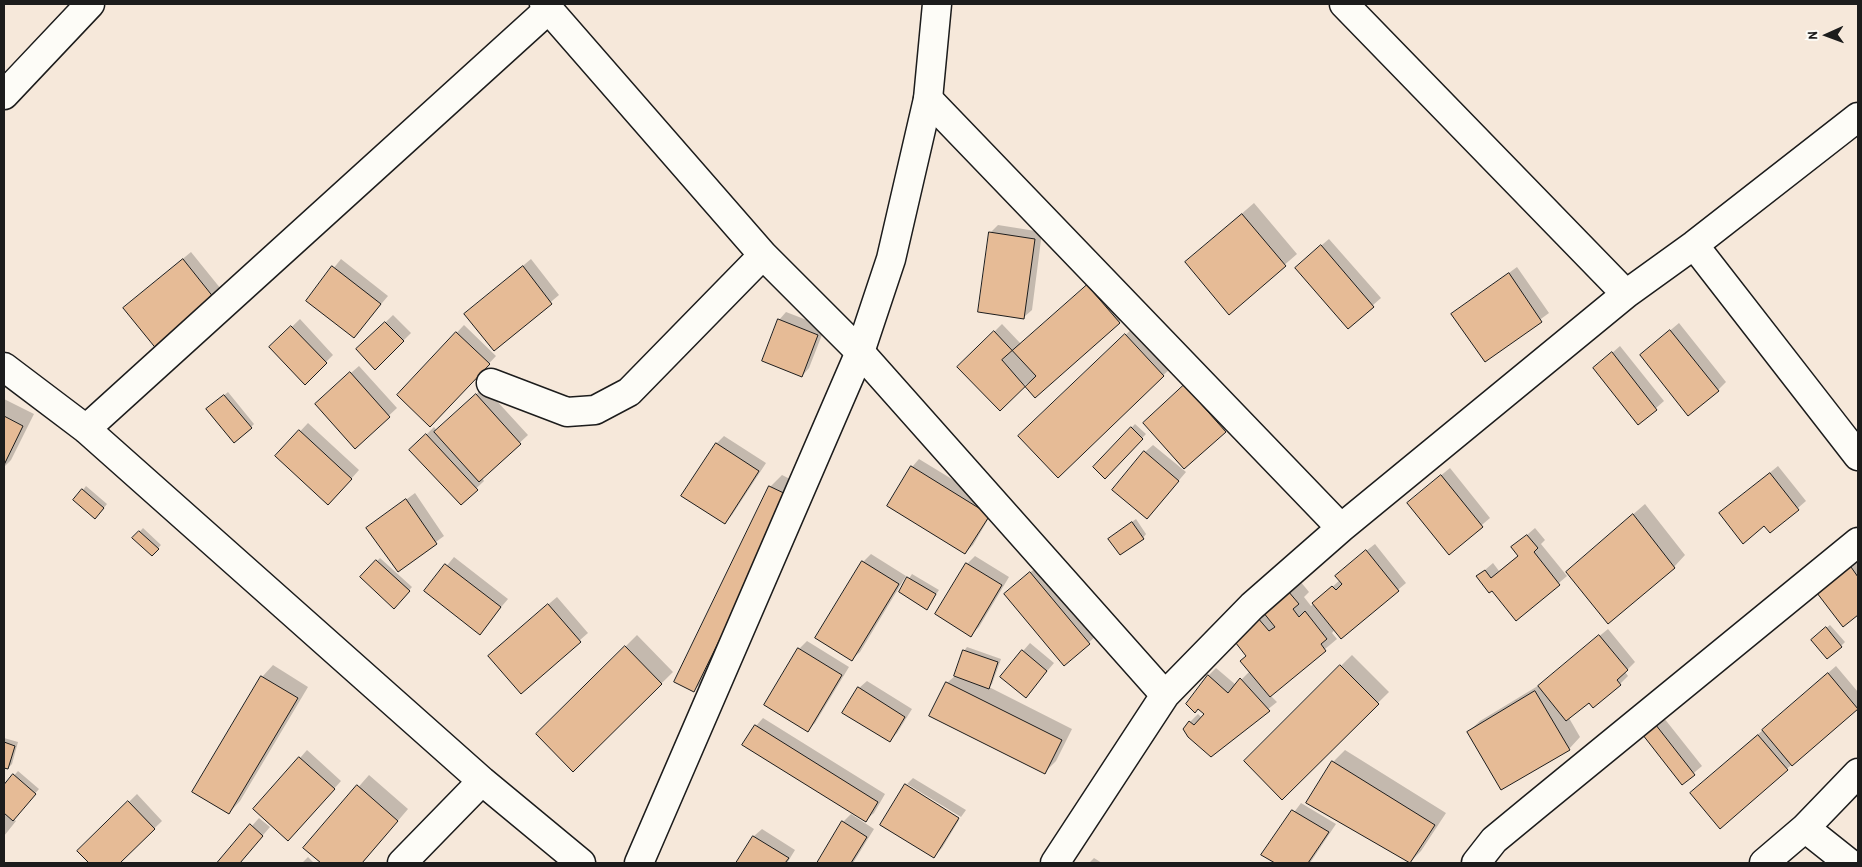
<!DOCTYPE html>
<html>
<head>
<meta charset="utf-8">
<style>
	body { margin:0 }
	#map { position:relative; width:1862px; height:867px; overflow:hidden; background:#f6e8da; font-family:"Patrick Hand",sans-serif }
	canvas { display:block }
	.frame { position:absolute; inset:0; border:5px solid #1c1c1c; pointer-events:none }
	.north { position:absolute; left:1802px; top:10px; width:50px; height:50px; -webkit-text-stroke:4px #fdfcf7; paint-order:stroke; rotate:268deg; font-size:14px; font-weight:700; line-height:20px; text-align:center; color:#1c1c1c }
	.north::after { content:''; display:block; margin:auto; width:18px; height:22px; background:#1c1c1c; clip-path:polygon(50% 0,100% 100%,50% 72%,0 100%) }
</style>
</head>
<body>
<div id="map">
<canvas width="1862" height="867"></canvas>
<div class="frame"></div>
<div class="north">N</div>
</div>
<script>
const ctx = document.querySelector('canvas').getContext('2d');
ctx.lineJoin = 'round';
function fill(path, color) {
  ctx.fillStyle = color;
  ctx.fill(path, 'evenodd');
}
function strokePath(path, color, width, dash) {
  ctx.strokeStyle = color;
  ctx.lineWidth = width;
  ctx.lineCap = dash ? 'butt' : 'round';
  ctx.setLineDash(dash || []);
  ctx.stroke(path);
}
fill(new Path2D(`
	M1254,203l43,51 -68,59 -43,-51z
	M998,225l44,7 -10,78 -8,7 -34,-84z
	M1329,239l52,59 -33,29 -44,-67z
	M191,252l34,42 -66,55 -26,-49z
	M341,259l47,37 -34,40 -46,-36z
	M531,259l28,36 -65,55 -20,-43z
	M1517,267l32,46 -64,47 -32,-46z
	M1099,275l31,35 -11,12 -94,63 -66,-18 43,-43 19,20z
	M786,312l39,15 -16,41 -7,8 -23,-56z
	M393,315l18,18 -35,35 -18,-19z
	M300,319l33,36 -28,28 -34,-36z
	M1679,323l47,59 -8,8 -77,-35z
	M1137,324l38,40 -117,112 -27,-51z
	M464,325l32,31 -58,62 -40,-23z
	M1620,346l44,55 -25,22 -44,-55z
	M359,366l38,42 -42,39 -31,-51z
	M1193,378l40,45 -49,44 -32,-52z
	M484,387l44,48 -46,43 2,3 -23,22 -50,-53 23,-23 3,4z
	M228,392l26,32 -3,3 -40,-21z
	M4,399l30,15 -23,46 -7,7z
	M308,423l51,47 -23,26 -59,-40z
	M1135,424l11,10 -41,43 -10,-10z
	M724,436l42,27 -34,52 -7,8 -42,-27 34,-53z
	M1153,445l33,27 -39,46 -2,-66z
	M919,459l77,47 -23,39 -8,8 -53,-86z
	M1778,466l28,35 -36,31 -6,-8 -35,-18z
	M1450,468l40,50 -41,35 -33,-57z
	M782,475l18,9 -95,195 -11,11 -19,-9 96,-195z
	M86,486l21,18 -8,10 -16,-24z
	M415,493l29,43 -46,34 -30,-42z
	M1645,504l40,51 -11,12 -95,-6z
	M1136,519l10,15 -3,4 -29,-3z
	M143,528l18,17 -9,10 -18,-17z
	M1535,528l10,12 -4,4 26,32 -50,43 -25,-30 -14,-13 15,-13 6,8 20,-16 -6,-8z
	M1375,544l31,39 -64,54 -7,-8 -3,4 5,6 -67,56 7,7 -66,53 -21,-33 8,-8 4,4 4,-4 2,-38 8,-8 20,17 14,-14 -3,-16 -14,-17 67,-57 9,11 -5,5 7,9 29,-26 4,-12z
	M871,554l35,22 -46,76 -8,7 -35,-22 46,-75z
	M975,556l34,21 -30,50 -8,8 -4,-71z
	M454,557l54,42 -29,34 -53,-42z
	M380,558l32,29 -14,16 -36,-26z
	M1858,561v52l-15,12 -24,-32z
	M1039,565l58,70 -33,30 -51,-78z
	M912,574l27,16 -12,18 -27,-16z
	M557,597l31,36 -67,59 -24,-44z
	M1830,625l15,17 -4,4 -25,-10z
	M1608,629l27,33 -10,10 3,4 -8,8 -27,22 -4,-5 -20,17 11,19 -11,12 -101,-17 12,-11 61,-37z
	M637,635l36,37 -100,99 -35,-37z
	M807,641l42,26 -34,56 -8,8 -8,-82z
	M1030,643l24,20 -28,33 -3,-45z
	M967,647l34,12 -9,25 -3,3 83,42 -16,32 -11,11 -98,-89 9,-8 8,-24z
	M1352,655l37,37 -107,106 -37,-37z
	M273,665l35,22 -68,114 -11,12 33,-136z
	M1836,666l22,26v15l-138,120 -21,-41z
	M867,681l45,28 -15,24 -7,8 -31,-53z
	M1660,713l42,53 -20,17 -42,-52z
	M763,718l122,76 -11,19 -8,7 -110,-94z
	M4,738l14,4 -6,22 -4,4 -4,-1z
	M307,750l34,31 -45,51 4,-74z
	M1345,750l101,63 -25,38 -11,11 -103,-59 26,-41z
	M18,771l21,18 -26,30 3,2 -12,15v-49z
	M369,775l39,34 -46,54h-39l-18,-15z
	M913,778l53,32 -5,7 -54,-33z
	M906,787l53,33 -17,28 -8,8z
	M137,794l25,27 -43,42h-28l-12,-12z
	M1301,803l35,21 -26,39h-33l-14,-9z
	M851,814l23,15 -21,34h-35l25,-41z
	M259,818l11,9 -31,36h-20z
	M762,829l33,21 -8,13h-49l16,-27z
	M308,857l6,6h-12z
	M1094,858l8,5h-13z`), '#0003');
const building = new Path2D(`
	M1242,214l44,52 -57,49 -44,-53z
	M989,232l46,7 -11,80 -46,-7z
	M1321,245l53,62 -26,22 -53,-61z
	M183,259l35,44 -60,48 -35,-43z
	M332,266l49,38 -27,34 -48,-37z
	M523,266l29,38 -58,47 -30,-37z
	M1509,273l33,49 -57,40 -34,-48z
	M1087,285l33,38 -85,75 -33,-38z
	M778,319l40,16 -16,42 -40,-16z
	M385,322l19,19 -29,29 -19,-21z
	M291,326l36,37 -22,22 -36,-38z
	M1670,330l49,61 -31,25 -48,-61z
	M994,331l42,45 -36,35 -43,-44z
	M456,332l34,32 -60,63 -33,-32z
	M1125,334l39,42 -106,102 -40,-42z
	M1612,352l45,58 -19,15 -45,-57z
	M350,372l40,45 -35,32 -40,-45z
	M1184,385l42,47 -42,37 -41,-46z
	M476,394l45,50 -42,38 -45,-50z
	M224,395l28,33 -18,15 -28,-34z
	M4,416l19,10 -19,39z
	M1131,427l12,12 -38,40 -12,-12z
	M299,430l53,49 -24,26 -53,-49z
	M426,434l52,56 -17,15 -52,-55z
	M716,443l43,28 -34,53 -44,-28z
	M1144,451l35,30 -32,38 -35,-29z
	M911,466l79,49 -25,39 -78,-48z
	M1770,473l29,37 -29,23 -6,-7 -21,18 -24,-31z
	M1441,475l42,52 -34,28 -42,-52z
	M769,486l21,10 -96,196 -20,-10z
	M82,489l22,19 -9,11 -22,-19z
	M406,499l31,45 -39,28 -32,-44z
	M1633,514l42,54 -67,56 -42,-52z
	M1132,522l12,17 -24,16 -12,-16z
	M139,531l20,18 -7,7 -20,-18z
	M1527,535l11,13 -4,4 26,33 -44,36 -24,-30 -3,2 -13,-17 9,-6 6,8 27,-22 -7,-9z
	M1366,550l33,41 -58,48 -29,-36 20,-17 4,4 6,-6 -7,-8z
	M376,560l34,31 -16,18 -34,-32z
	M862,561l37,23 -47,77 -37,-23z
	M966,563l36,22 -31,52 -36,-23z
	M445,564l56,43 -21,28 -56,-44z
	M1851,567l7,10v38l-15,12 -26,-34z
	M1030,572l60,72 -26,22 -60,-72z
	M907,577l29,17 -9,16 -28,-18z
	M1288,591l11,13 -6,5 6,8 6,-6 22,28 -6,5 5,7 -56,46 -30,-36 6,-5 -14,-18 25,-21 12,14 6,-4 -12,-15z
	M548,604l33,38 -60,52 -33,-38z
	M1826,627l16,20 -15,12 -16,-19z
	M1599,635l29,35 -11,10 4,5 -28,23 -4,-5 -23,18 -28,-35z
	M625,646l37,38 -89,88 -37,-38z
	M798,648l44,27 -34,57 -44,-27z
	M963,650l35,12 -9,27 -35,-13z
	M1022,650l25,21 -21,27 -26,-21z
	M1340,665l39,39 -97,96 -38,-39z
	M1828,673l30,36 -66,57 -30,-36z
	M1208,675l20,18 12,-15 30,33 -59,46 -23,-20 -5,-8 6,-8 5,4 10,-11 -6,-5 -3,4 -9,-9z
	M261,676l37,22 -69,116 -37,-22z
	M946,682l116,58 -17,34 -116,-58z
	M858,687l47,30 -15,25 -48,-29z
	M1535,691l35,59 -69,40 -34,-58z
	M1652,720l43,55 -13,10 -43,-55z
	M755,725l123,77 -12,20 -124,-77z
	M1758,735l30,35 -68,59 -30,-36z
	M4,742l11,4 -7,23 -4,-1z
	M299,757l36,32 -47,52 -35,-32z
	M1332,761l103,64 -25,38 -104,-60z
	M13,774l23,20 -23,27 -9,-8v-28z
	M905,784l54,34 -25,40 -54,-33z
	M357,785l41,36 -36,42h-41l-18,-15z
	M128,801l27,28 -35,34h-31l-12,-12z
	M1292,810l37,22 -21,31h-33l-14,-8z
	M842,821l25,16 -16,26h-34z
	M250,824l13,12 -23,27h-23z
	M753,836l36,22 -4,5h-49z`);
fill(building, '#e6bb96');
strokePath(building, '#1c1c1c', 1);
const street = new Path2D(`
	M544,4l219,251 97,97 305,343 87,-89 89,-78 285,-234 68,-49 164,-128
	M1344,4l282,290
	M4,95l86,-91
	M928,99l413,429
	M1694,245l164,211
	M4,367l82,62 396,352 99,82
	M491,383l76,29 28,-2 34,-18 134,-137
	M86,429l463,-420
	M1805,828l44,35
	M402,863l80,-82
	M1055,863l110,-168
	M1476,863l18,-23 40,-33 324,-265
	M1764,863l41,-35 53,-55`);
const secondary = new Path2D(`
	M639,863l221,-511 31,-93 37,-160 9,-95`);
strokePath(street, '#1c1c1c', 31);
strokePath(secondary, '#1c1c1c', 31);
strokePath(street, '#fdfcf7', 28);
strokePath(secondary, '#fdfcf7', 28);
</script>
</body>
</html>
